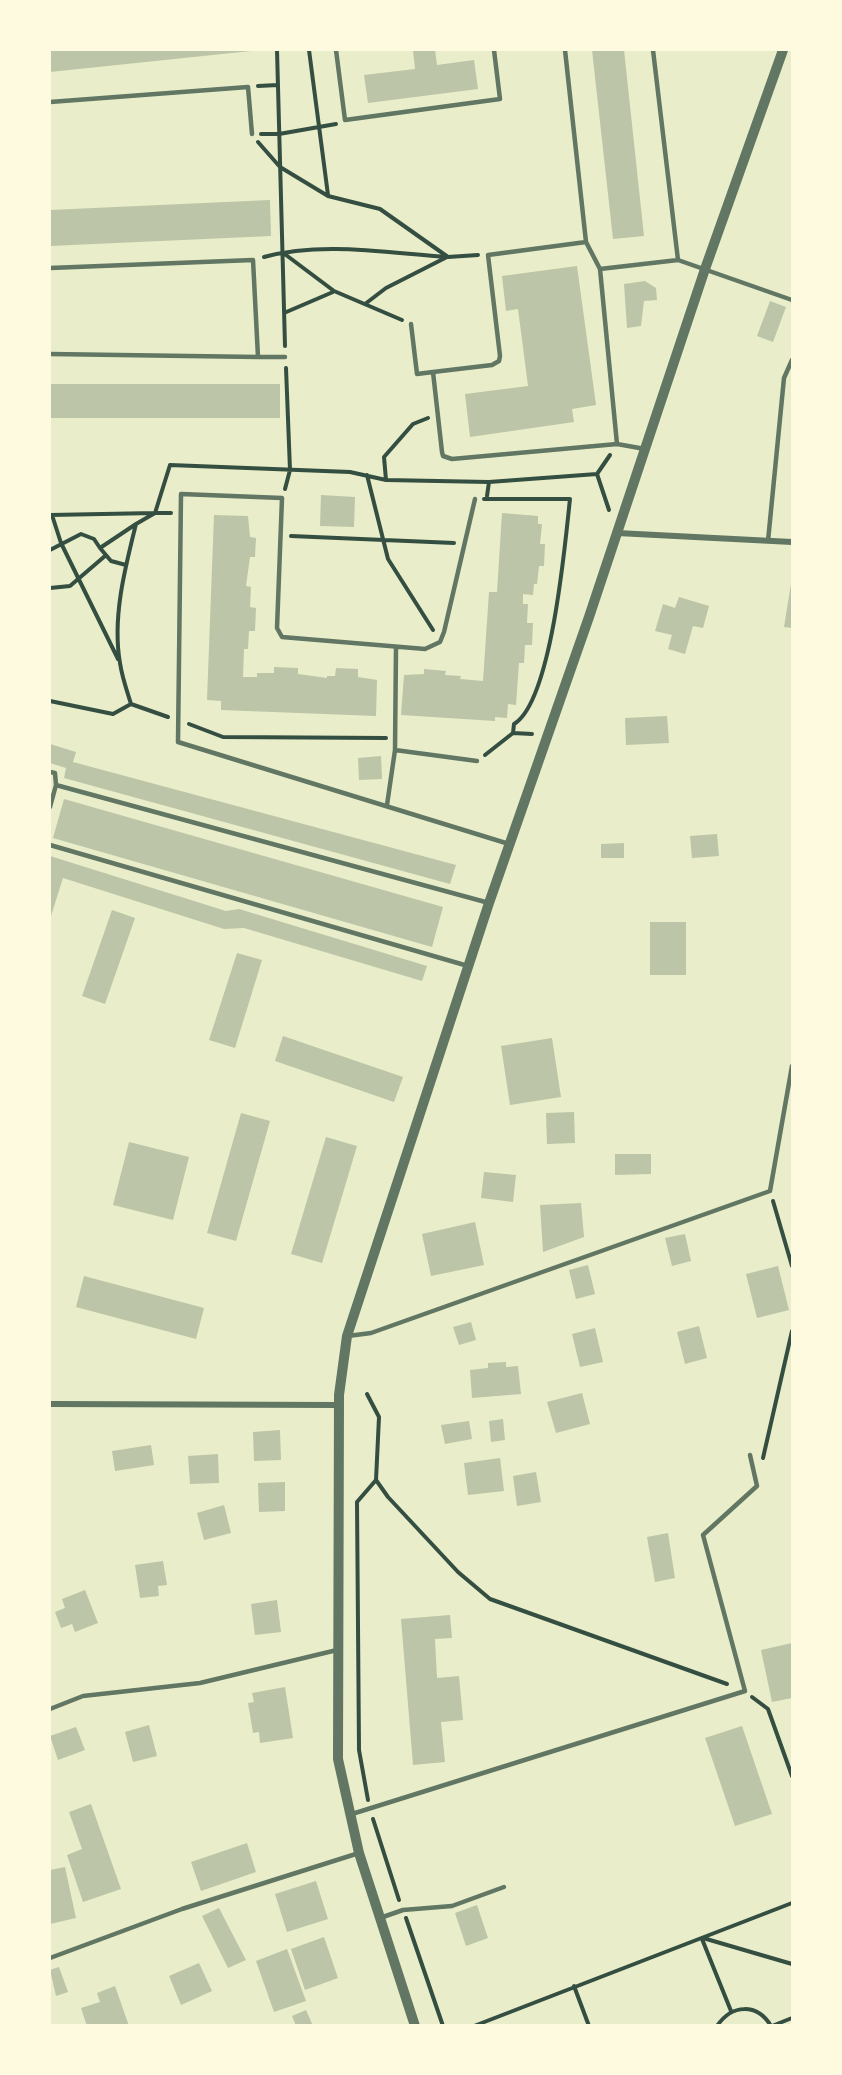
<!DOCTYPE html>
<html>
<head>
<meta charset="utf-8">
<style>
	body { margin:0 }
	#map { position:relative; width:842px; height:2075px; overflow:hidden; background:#e9edc9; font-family:"Golos Text",sans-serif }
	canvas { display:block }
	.frame { position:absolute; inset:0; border:51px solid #fefae0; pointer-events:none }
</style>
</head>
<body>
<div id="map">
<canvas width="842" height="2075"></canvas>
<div class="frame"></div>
</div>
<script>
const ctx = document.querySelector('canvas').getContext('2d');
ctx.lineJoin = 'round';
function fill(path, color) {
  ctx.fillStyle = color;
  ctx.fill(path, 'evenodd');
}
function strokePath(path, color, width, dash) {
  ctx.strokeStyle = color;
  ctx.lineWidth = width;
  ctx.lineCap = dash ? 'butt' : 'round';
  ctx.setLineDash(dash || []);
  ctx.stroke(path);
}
fill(new Path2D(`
	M50,50h201v1l-201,21z
	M413,50h22l2,15 37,-5 4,29 -110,14 -4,-28 51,-6z
	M592,50h32l20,186 -31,3z
	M270,200l1,36 -221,10v-36z
	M577,266l19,139 -24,4 2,13 -104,15 -5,-43 63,-8 -10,-77 -12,2 -4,-35z
	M645,281l11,7 1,12 -13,1 -3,25 -14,2 -3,-44z
	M770,301l16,6 -13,35 -16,-6z
	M50,384h230v34h-230z
	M321,495l34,2 -1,30 -34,-1z
	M502,513l36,3v8h4l-2,20h5l-1,22h-5l-2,18h-3l-1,11 -10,-1v10h5l-1,19h6l-1,22h-7l-1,18h-5l-3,42 -8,-1 -1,14 -12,-1v4l-94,-6 3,-40 20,-1v-5l22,2 -1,4 16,1 -1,3 23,2 6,-89h8z
	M214,515l34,1 2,21 6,1 -1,19h-5l-4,29 5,1 -1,20 6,1 -1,23h-6l-1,18h-4l-1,28h14v-4h17v-6l24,1v6l29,4v-2h8l1,-8 22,1v8l19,3 -1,36 -155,-6v-9l-14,-1z
	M791,584h1v44l-8,-1z
	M679,597l30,9 -6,22 -10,-2 -8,28 -17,-5 4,-14 -17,-4 8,-27 12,4z
	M667,716l2,27 -43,2 -1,-27z
	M50,744l26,8 -3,10 383,103 -6,19 -386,-106 2,-10 -16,-5z
	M381,756l1,23 -23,1 -1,-22z
	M64,799l379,108 -11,40 -379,-109z
	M717,834l2,22 -27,2 -2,-22z
	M624,843v15h-23v-14z
	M50,856l176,55 13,-2 188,57 -5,15 -178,-53 -20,1 -161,-51 -13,41z
	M112,910l23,8 -30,86 -23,-8z
	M650,922h36v53h-36z
	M237,953l25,7 -27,88 -26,-8z
	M283,1036l120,41 -9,25 -119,-41z
	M552,1038l9,59 -51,8 -9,-59z
	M574,1112l1,31 -28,1 -1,-31z
	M241,1113l29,8 -34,120 -29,-8z
	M326,1137l31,9 -35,117 -31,-9z
	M129,1142l60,15 -16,63 -60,-15z
	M615,1154h36v20l-36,1z
	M484,1172l32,3 -3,27 -32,-4z
	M581,1203l3,34 -41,15 -3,-47z
	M475,1222l9,43 -53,11 -9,-42z
	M685,1234l6,27 -19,5 -7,-28z
	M588,1265l7,29 -19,5 -7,-29z
	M778,1266l11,44 -32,8 -11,-44z
	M84,1276l120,32 -8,31 -120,-32z
	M471,1322l5,18 -17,5 -6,-18z
	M699,1326l8,32 -22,6 -8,-32z
	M595,1328l8,34 -23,5 -8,-33z
	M506,1362v5l12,-1 3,28 -49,4 -2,-28 18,-2v-5z
	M582,1393l8,31 -34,9 -9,-31z
	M503,1419l2,21 -14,2 -2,-21z
	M469,1421l3,18 -27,5 -4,-19z
	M280,1430l1,30 -27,1 -1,-29z
	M151,1445l3,20 -39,6 -3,-20z
	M218,1454l1,29 -29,1 -2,-28z
	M500,1458l4,33 -36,4 -4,-32z
	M536,1472l5,30 -24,4 -4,-30z
	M285,1482v29l-26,1 -1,-29z
	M224,1505l7,28 -27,7 -7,-27z
	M668,1533l7,45 -20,4 -8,-45z
	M163,1561l4,24 -9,1 1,10 -19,2 -5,-33z
	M85,1590l13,33 -23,9 -3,-8 -11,4 -6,-16 10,-4 -3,-9z
	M277,1600l4,32 -26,3 -4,-31z
	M450,1615l2,23 -17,1 2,39 22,-2 4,44 -22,2 4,40 -32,3 -12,-146z
	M792,1643v55l-20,4 -11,-52z
	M285,1687l8,51 -33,5 -1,-11 -6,1 -5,-30 6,-1 -2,-9z
	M149,1725l8,31 -24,6 -8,-30z
	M742,1726l30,88 -37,12 -30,-88z
	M76,1727l9,23 -27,10 -8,-24z
	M91,1804l30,85 -38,13 -16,-47 15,-6 -13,-37z
	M247,1843l9,29 -55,19 -10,-29z
	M65,1867l11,51 -26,6v-54z
	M316,1881l12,38 -41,13 -12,-38z
	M477,1905l11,33 -22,8 -11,-33z
	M219,1908l27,52 -18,8 -26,-52z
	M324,1937l14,41 -33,12 -14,-41z
	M287,1949l19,52 -32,11 -18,-51z
	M199,1963l13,28 -31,14 -12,-29z
	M59,1967l9,25 -12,4 -6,-26z
	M115,1986l14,40h-42l-6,-18 19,-6 -3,-9z
	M306,2010l7,16h-17l-4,-10z`), '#bcc5a7');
strokePath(new Path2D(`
	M277,50l8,296
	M309,50l19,145
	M258,86l20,-1
	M261,134h18l57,-10
	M258,142l22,25 48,29 52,13 68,48 30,-2
	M282,252l52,39 68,29
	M264,257c58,-16 124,-4 183,0
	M365,304l21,-16 61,-31
	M284,313l49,-21
	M597,474l12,36
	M367,475l21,84 45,71
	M386,480l-2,-23 29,-33 15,-6
	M285,489l5,-19 -4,-102
	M487,496l2,-14
	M484,499h86c-5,44 -18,202 -56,225l-1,9 -28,22
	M50,515l105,-2 15,-48 180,7 36,8 103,2 108,-8 13,-19
	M52,515l9,28 57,116
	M291,536l163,7
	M100,548l11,13 15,4
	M50,550l31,-16 13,5 6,9 36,-24
	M50,588l20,-2 35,-30
	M50,701l63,13 18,-10
	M131,704l37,13
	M131,704c-4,-13 -9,-27 -11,-41 -8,-45 5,-95 16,-139l19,-11h16
	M189,724l34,13 163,1
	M513,733l19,1
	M773,1201l19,65
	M367,1394l12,23 -3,63 12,17 70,75 32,27 237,85
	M763,1458l29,-127
	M752,1697l16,12 24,67
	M368,1800l-9,-50 -2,-248 19,-22
	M373,1819l26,81
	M406,1918l37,108
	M703,1938l89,26
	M702,1939l29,72
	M574,1986l15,40
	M474,2026l318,-123
	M717,2026c15,-22 40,-23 54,0
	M772,2026l20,-8`), '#344e41', 4);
strokePath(new Path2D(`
	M336,50l9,70 155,-21 -6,-49
	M565,50l21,192 14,27 17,175
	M653,50l25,210
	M50,102l198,-15 4,47
	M586,242l-98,13 12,101 -1,5 -7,4 -59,7 9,80 1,4 9,3 165,-15 28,5
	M50,268l203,-8 5,97 -208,-3
	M600,269l78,-9 114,40
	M411,324l6,50 16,-2
	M258,357h27
	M475,499l-31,133 -4,10 -15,7 -143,-12 -5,-9 5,-130 -101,-4 -3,248 331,102
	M768,541l16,-163 8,-18
	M395,750l82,11
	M50,772l5,1 1,12 -6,22
	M56,785l433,118
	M387,805l8,-55 1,-103
	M50,845l418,121
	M348,1336l23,-3 399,-142 22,-125
	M50,1709l33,-13 117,-13 137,-33
	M352,1814l393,-123 -42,-156 54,-49 -7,-31
	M380,1918l23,-8 49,-4 52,-19
	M50,1958l132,-49 177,-56`), '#617663', 4.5);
strokePath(new Path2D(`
	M617,533l175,9
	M50,1404l289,1`), '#617663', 6);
strokePath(new Path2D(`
	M415,2026l-56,-173 -21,-94 1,-364 8,-59 142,-433 100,-286 116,-348 78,-219`), '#617663', 10);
</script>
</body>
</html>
